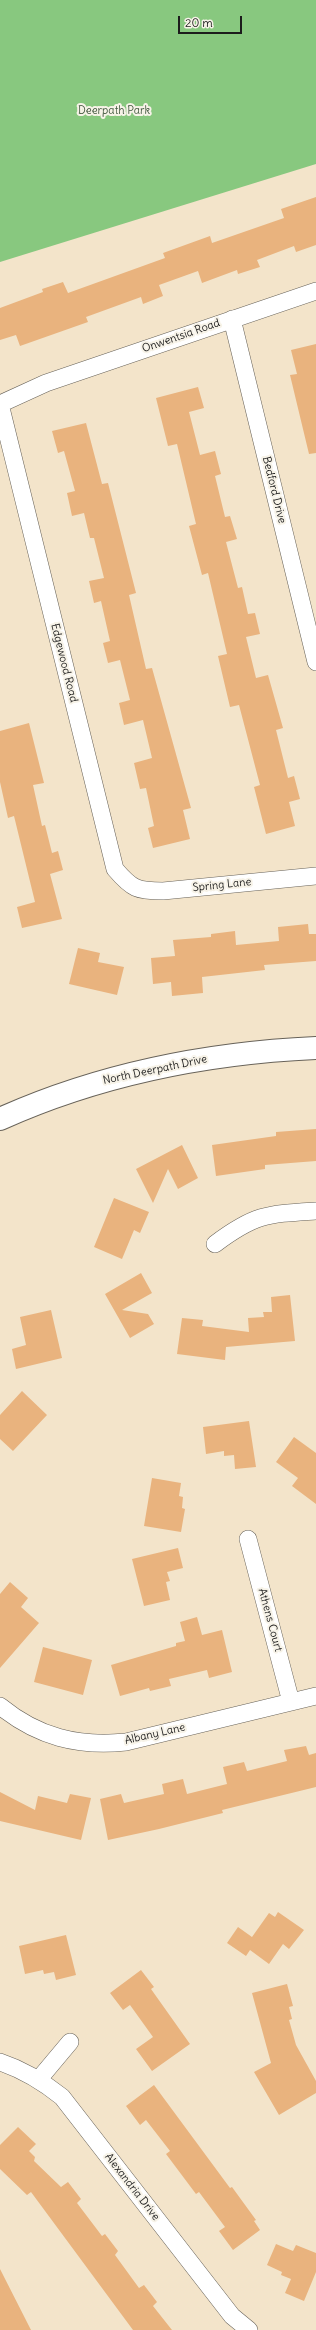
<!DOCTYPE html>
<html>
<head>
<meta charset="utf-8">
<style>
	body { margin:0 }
	#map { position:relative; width:316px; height:2330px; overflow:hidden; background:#f3e4ca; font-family:Delius,sans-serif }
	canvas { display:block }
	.scale { position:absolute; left:178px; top:16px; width:64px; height:18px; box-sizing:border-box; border:2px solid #1c1c1c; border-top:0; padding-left:5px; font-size:12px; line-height:14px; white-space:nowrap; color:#1c1c1c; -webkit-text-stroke:3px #f7f3e8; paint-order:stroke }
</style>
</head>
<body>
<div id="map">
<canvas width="316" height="2330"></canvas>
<div class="scale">20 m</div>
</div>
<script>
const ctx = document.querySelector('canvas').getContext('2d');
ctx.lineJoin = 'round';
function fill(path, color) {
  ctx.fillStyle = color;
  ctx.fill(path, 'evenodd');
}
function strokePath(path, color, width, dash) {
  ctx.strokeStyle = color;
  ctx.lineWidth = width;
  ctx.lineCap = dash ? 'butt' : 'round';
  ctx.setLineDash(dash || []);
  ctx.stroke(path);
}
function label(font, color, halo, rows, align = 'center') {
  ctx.font = font + ' Delius,sans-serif';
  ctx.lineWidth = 4;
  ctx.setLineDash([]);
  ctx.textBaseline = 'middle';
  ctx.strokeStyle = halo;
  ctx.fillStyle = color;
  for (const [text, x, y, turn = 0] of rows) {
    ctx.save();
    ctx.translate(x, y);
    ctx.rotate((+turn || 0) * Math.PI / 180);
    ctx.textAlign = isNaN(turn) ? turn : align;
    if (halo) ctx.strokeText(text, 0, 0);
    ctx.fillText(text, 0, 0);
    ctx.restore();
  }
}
fill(new Path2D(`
	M0,0h316v164l-316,98z`), '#88c87f');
fill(new Path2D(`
	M316,197v48l-20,7 -2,-6 -37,14 3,7 -22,7 -1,-4 -35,13 -4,-12 -39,14 4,11 -20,8 -2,-7 -55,20 2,5 -68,24 -4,-11 -16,5v-32l43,-16 -1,-3 21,-7 5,11 97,-35 -2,-5 47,-17 2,7 72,-25 -3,-9z
	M316,344v109l-7,1 -19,-79 7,-1 -6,-24z
	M198,387l6,21 -15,4 11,43 15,-4 6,23 -6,2 10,41 5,-1 7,23 -11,3 12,46 4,-1 6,27 7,-1 5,21 -14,3 10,41 12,-3 15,53 -7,2 12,48 6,-2 6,23 -11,3 6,24 -29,8 -12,-47 6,-2 -21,-80 -9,2 -12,-51 9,-2 -19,-81 -6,2 -13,-49 7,-2 -19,-80 -9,2 -12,-48z
	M86,423l16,61 6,-1 28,110 -7,2 17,74 6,-1 39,140 -8,2 7,29 -37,9 -5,-20 6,-2 -8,-38 -6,1 -6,-26 18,-5 -9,-38 -19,5 -5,-22 11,-3 -10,-40 -12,3 -5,-20 7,-2 -9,-40 -7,2 -5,-22 15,-3 -10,-40h-4l-6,-25 -12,3 -5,-23 8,-2 -11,-40 -6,2 -6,-22z
	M29,723l15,60 -11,2 9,41 3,-1 7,28 6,-2 5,19 -13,4 12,45 -40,9 -5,-21 18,-5 -21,-86 -6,2 -8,-36v-51z
	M308,924l1,10h7v27l-52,4 1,5 -63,7 1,16 -31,3 -1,-14 -18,2 -2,-26 24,-2 -2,-16 38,-3v-3l24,-3 1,14 43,-4 -1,-14z
	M78,948l22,5 -2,9 26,5 -7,28 -48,-11z
	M316,1129v32l-51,4v4l-49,7 -4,-31 64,-9v-4z
	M182,1145l16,33 -20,11 -10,-20 -15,34 -17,-34z
	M114,1198l35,14 -9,21 -6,-3 -12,29 -28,-12z
	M141,1273l11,20 -30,17 26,4 6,10 -24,14 -25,-44z
	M290,1295l5,46 -69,6 -1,13 -48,-6 5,-36 21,2 -1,6 47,6 -1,-14 16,-1 -1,-5h9l-1,-15z
	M51,1310l11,48 -46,11 -4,-20 14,-4 -6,-28z
	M22,1391l25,24 -34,36 -13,-12v-24z
	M249,1421l7,46 -21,2 -1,-14 -10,1v-5l-18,3 -3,-27z
	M294,1437l22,16v51l-24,-18 6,-8 -22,-16z
	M152,1478l29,5 -2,13 4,1 -1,11 3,1 -4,23 -37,-6z
	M178,1548l5,20 -16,4 3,9 -4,1 4,18 -26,6 -12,-47z
	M10,1582l18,16 -7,9 18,16 -39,45v-74z
	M197,1617l5,18 20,-5 10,42 -23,6 -2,-8 -38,9 2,7 -21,5 -1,-3 -29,8 -9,-31 65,-19v-3l9,-2 -5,-19z
	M43,1647l49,13 -9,35 -49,-13z
	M306,1746l3,9 7,-2v34l-94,23 1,3 -64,16 -51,11 -8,-41 21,-5 3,9 40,-9 -2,-10 21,-5 4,15 40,-10 -4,-17 21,-5 3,9 40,-10 -3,-11z
	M0,1792l35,18 3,-14 29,7 3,-9 21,4 -10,42 -81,-19z
	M278,1912l26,18 -15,19 -6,-5 -14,20 -19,-14 -4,6 -19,-13 11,-16 14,10 17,-24 6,4z
	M66,1935l10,40 -20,5 -2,-8 -10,2 -1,-4 -18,4 -6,-28z
	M141,1970l13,17 -3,2 39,55 -38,27 -16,-22 17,-12 -23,-32 -7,5 -13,-17z
	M287,1984l6,22 -4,1 3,12 -3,1 7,25 20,36v12l-37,22 -25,-43 17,-9 -19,-70z
	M154,2085l76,103 2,-1 24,33 -2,1 6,9 -27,20 -14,-19 6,-4 -26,-35 -3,2 -30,-40 4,-3 -24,-31 -6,5 -14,-19z
	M18,2127l18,17 -7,7 6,6 -1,4 27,26 7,-5 13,17 -4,4 25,33 3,-2 13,17 -3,4 24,33 5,-3 13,17 -4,4 19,24h-39l-102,-138 -4,3 -27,-26v-24z
	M276,2244l17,7 3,-6 20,8v19l-12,29 -19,-8 6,-14 -10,-4 1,-3 -15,-7z
	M0,2269l31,61h-31z`), '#e9b37e');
const street = new Path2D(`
	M316,291l-270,92 -46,21 115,465c17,20 22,22 48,22l153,-15
	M232,319l84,343
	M215,1244c40,-30 52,-30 101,-33
	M248,1539l43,163
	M0,1706c38,31 78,41 126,36l190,-46
	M0,2062c24,8 42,19 62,35l170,219 17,14
	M39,2079l31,-37`);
const secondary = new Path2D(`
	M0,1119c100,-45 206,-66 316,-71`);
strokePath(street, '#676259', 18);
strokePath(secondary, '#676259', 24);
strokePath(street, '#fff', 17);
strokePath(secondary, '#fff', 22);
label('11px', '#42583f', '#f7f3e8', [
	["Deerpath Park",114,111]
]);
label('11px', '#1c1c1c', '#f7f3e8', [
	["Onwentsia Road",181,336,-19],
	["Bedford Drive",274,490,76],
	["Edgewood Road",64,663,76],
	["Spring Lane",222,885,-6],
	["North Deerpath Drive",155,1070,-12],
	["Athens Court",270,1620,75],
	["Albany Lane",155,1734,-13],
	["Alexandria Drive",132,2187,52]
]);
</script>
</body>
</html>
